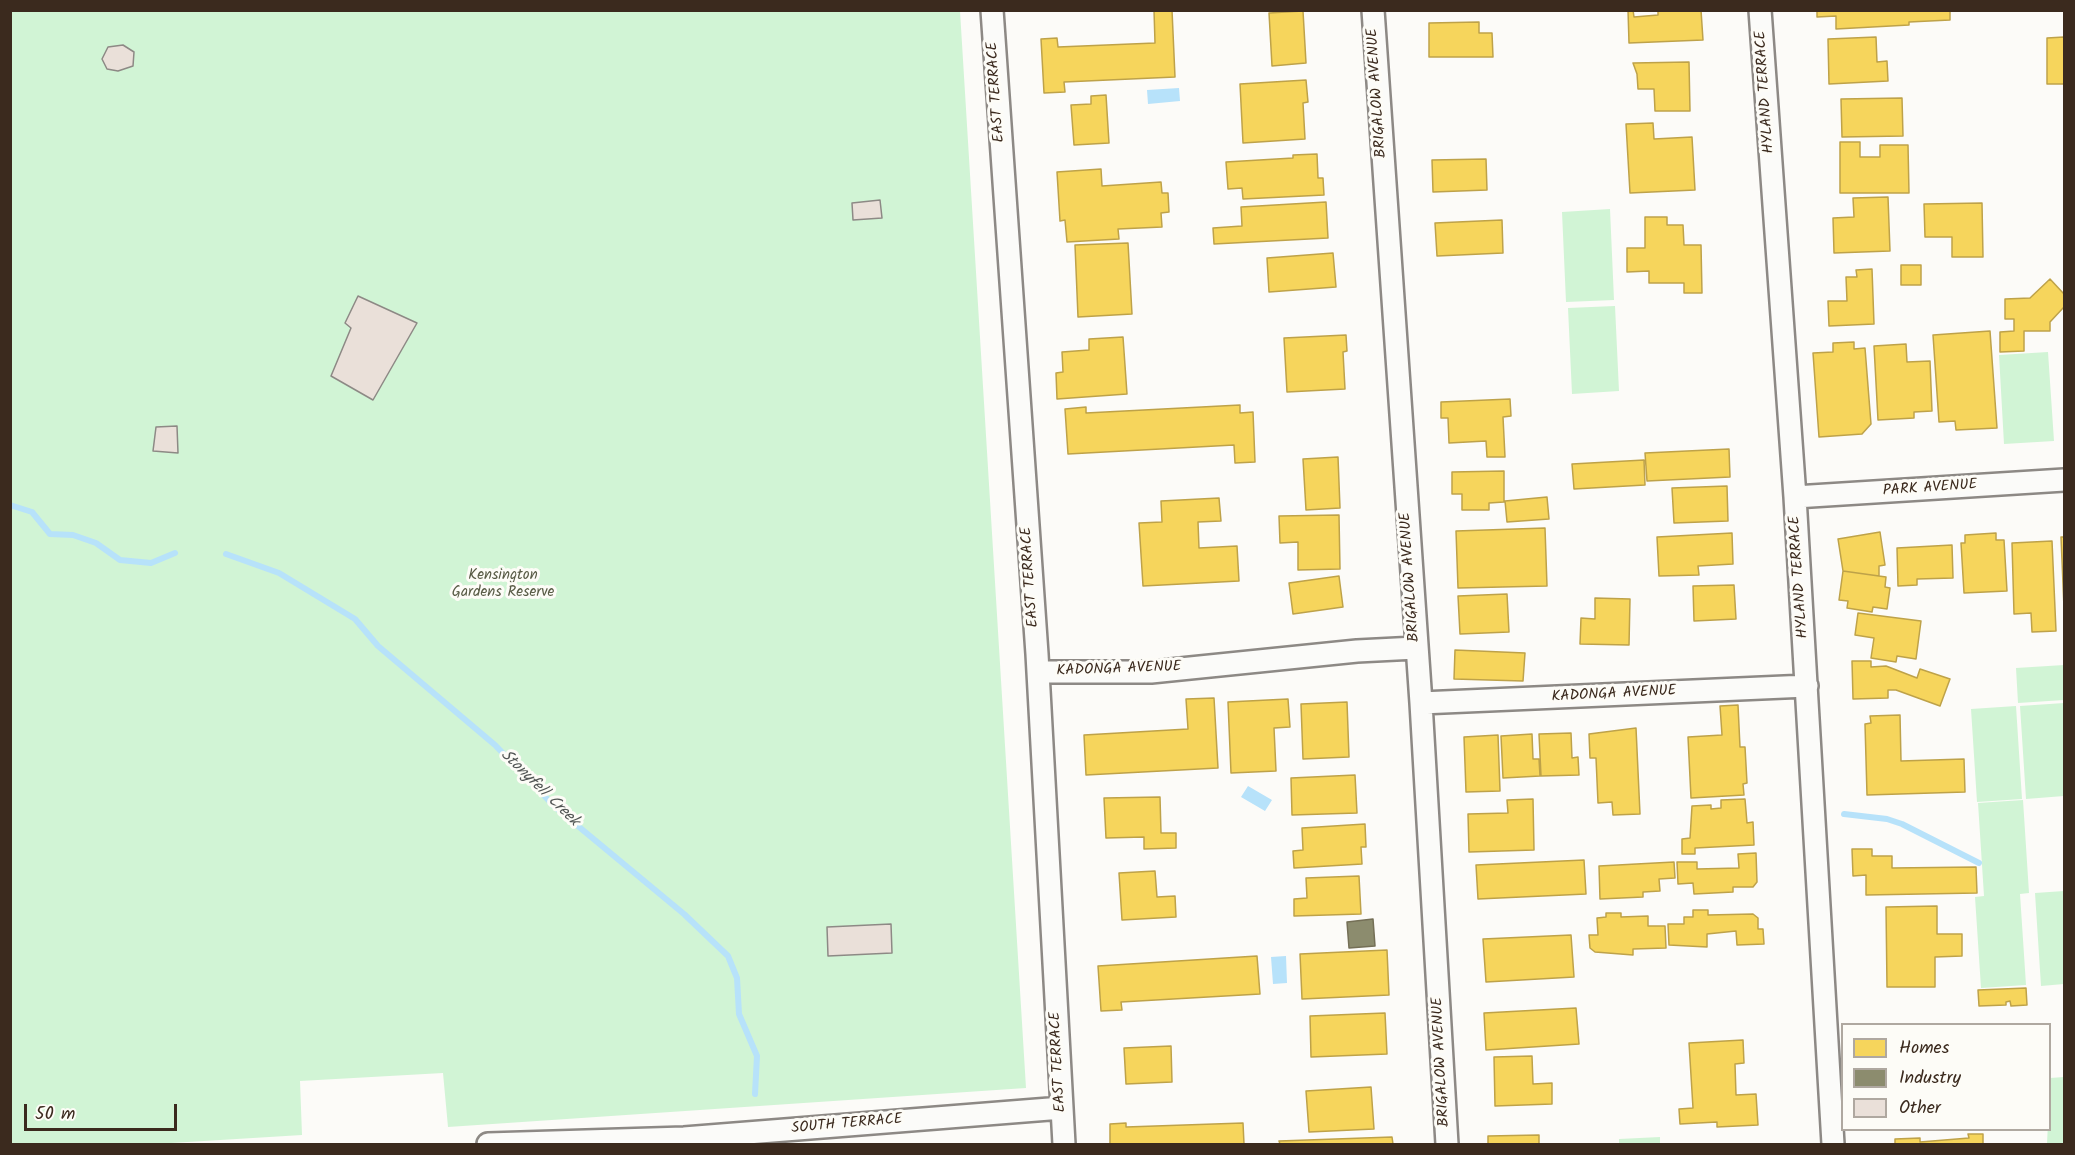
<!DOCTYPE html>
<html>
<head>
<meta charset="utf-8">
<style>
	body { margin:0 }
	#map { position:relative; width:2075px; height:1155px; overflow:hidden; background:#fcfbf8; font-family:Kalam,sans-serif }
	canvas { display:block }
	.frame { position:absolute; inset:0; border:12px solid #3b2a1e; pointer-events:none }
	.legend { position:absolute; left:1841px; top:1023px; width:210px; height:108px; box-sizing:border-box; background:#fdfcf7; border:2px solid #afa8a0; margin:0; padding:8px 10px; list-style:none; font-size:18px; color:#3b2a1e }
	.legend li { display:flex; align-items:center; gap:12px; height:30px }
	.legend b { width:30px; border:2px solid #afa8a0 }
	.scale { position:absolute; left:24px; top:1104px; width:153px; height:27px; box-sizing:border-box; border:3px solid #3b2a1e; border-top:0; padding-left:8px; font-size:18px; line-height:21px; white-space:nowrap; color:#3b2a1e; -webkit-text-stroke:4px #fdfcf7; paint-order:stroke }
</style>
</head>
<body>
<div id="map">
<canvas width="2075" height="1155"></canvas>
<div class="frame"></div>
<ul class="legend">
<li><b style="height:16px;background:#f6d55c"></b>Homes</li>
<li><b style="height:16px;background:#8c8c6e"></b>Industry</li>
<li><b style="height:16px;background:#eae0d9"></b>Other</li>
</ul>
<div class="scale">50 m</div>
</div>
<script>
const ctx = document.querySelector('canvas').getContext('2d');
ctx.lineJoin = 'round';
function fill(path, color) {
  ctx.fillStyle = color;
  ctx.fill(path, 'evenodd');
}
function strokePath(path, color, width, dash) {
  ctx.strokeStyle = color;
  ctx.lineWidth = width;
  ctx.lineCap = dash ? 'butt' : 'round';
  ctx.setLineDash(dash || []);
  ctx.stroke(path);
}
function label(font, color, halo, rows, align = 'center') {
  ctx.font = font + ' Kalam,sans-serif';
  ctx.lineWidth = 6;
  ctx.setLineDash([]);
  ctx.textBaseline = 'middle';
  ctx.strokeStyle = halo;
  ctx.fillStyle = color;
  for (const [text, x, y, turn = 0] of rows) {
    ctx.save();
    ctx.translate(x, y);
    ctx.rotate((+turn || 0) * Math.PI / 180);
    ctx.textAlign = isNaN(turn) ? turn : align;
    if (halo) ctx.strokeText(text, 0, 0);
    ctx.fillText(text, 0, 0);
    ctx.restore();
  }
}
fill(new Path2D(`
	M10,11h950l66,1077 -578,39 -5,-54 -143,8 2,54 -147,9h-144z
	M1610,209l4,91 -48,2 -4,-90z
	M1615,306l4,85 -47,3 -4,-86z
	M2048,352l6,89 -50,3 -5,-89z
	M2064,665v35l-46,3 -2,-35z
	M2064,703v93l-38,3 -6,-93z
	M2016,706l6,93 -45,3 -6,-93z
	M2023,800l6,93 -9,1 6,91 -45,3 -6,-91 9,-1 -6,-93z
	M2064,891v93l-23,2 -6,-93z
	M2064,1077v67h-17l3,-66z
	M1660,1137v7h-41v-5z`), '#d1f4d5');
fill(new Path2D(`
	M1179,88l1,13 -32,3 -1,-14z
	M1248,786l24,14 -7,11 -24,-14z
	M1286,956l1,27 -14,1 -2,-27z`), '#b7e2fa');
const homes = new Path2D(`
	M1154,10h18l3,67 -111,5 1,10 -21,1 -3,-54 16,-1 1,9 97,-4z
	M1628,10h5l1,7 24,-2v-5h43l2,30 -74,3z
	M1817,10h133v10l-41,2v3l-73,4v-13l-19,1z
	M1303,11l3,52 -34,3 -3,-53z
	M1479,22v11h13l1,24h-64v-34z
	M1876,37l1,25 10,-1 1,20 -59,3 -1,-45z
	M2064,37v47h-17v-46z
	M1689,62l1,49h-35l-1,-22h-16l-1,-15 -4,-11z
	M1306,80l2,22 -5,1 2,36 -62,4 -3,-59z
	M1106,95l3,48 -35,2 -3,-40 20,-1v-8z
	M1902,98l1,38 -61,1 -1,-38z
	M1653,123l1,16 38,-2 3,53 -65,3 -4,-69z
	M1840,142h20v15h20v-12h28l1,48h-69z
	M1317,154l1,24h5l1,17 -81,4 -1,-11 -14,1 -2,-27 67,-4v-3z
	M1486,159l1,31 -54,2 -1,-32z
	M1101,169l1,17 59,-4 1,11h6l1,19 -8,1 1,14 -44,2 1,10 -52,3 -2,-22 -5,1 -3,-49z
	M1888,197l2,54 -56,2 -1,-35 21,-1 -1,-19z
	M1326,202l2,36 -114,6 -1,-16 29,-2 -1,-19z
	M1982,203l1,54h-31v-20h-27l-1,-33z
	M1645,217h22v8h16l1,20h17l1,48h-18v-10h-35v-12l-22,1v-24h18z
	M1502,220l1,33 -66,3 -2,-33z
	M1128,243l4,71 -54,3 -3,-72z
	M1333,253l3,34 -67,5 -2,-34z
	M1901,265h20v20h-20z
	M1872,269l2,55 -45,2 -1,-25h19l-1,-24h11l-1,-7z
	M2050,279l14,15v13l-14,15v9h-26v20l-24,1v-20l14,-1v-12h-9v-20l25,-1z
	M1990,331l7,97 -41,2 -1,-9 -16,1 -6,-87z
	M1346,335l1,16 -4,1 2,37 -58,3 -3,-54z
	M1123,337l4,57 -70,5 -1,-26 7,-1 -1,-20 27,-2v-11z
	M1854,342v7l11,-1 6,76 -9,10 -43,3 -6,-84 20,-1v-9z
	M1906,344l1,18 23,-1 2,50 -18,1v6l-36,2 -4,-74z
	M1510,399l1,17 -8,1 2,40h-18l-1,-16 -37,2 -1,-25h-7v-16z
	M1240,405v8l13,-1 2,50 -20,1 -1,-18 -166,9 -3,-45 21,-2v6z
	M1729,449l1,28 -83,4 -2,-28z
	M1338,457l2,51 -34,2 -3,-51z
	M1644,460l1,25 -71,4 -2,-25z
	M1504,471v31l-15,1v7h-27v-16h-10v-22z
	M1727,486l1,35 -54,2 -2,-35z
	M1547,497l2,22 -42,3 -2,-21z
	M1219,498l2,23 -23,1 1,26 38,-2 2,35 -96,5 -4,-63 23,-1 -1,-21z
	M1339,515l1,54 -42,1v-28l-18,1 -1,-27z
	M1545,528l2,58 -89,2 -2,-57z
	M1880,532l5,33 -6,1v10l-36,-5 -5,-32z
	M1732,533l1,31 -35,2 1,9 -40,1 -2,-39z
	M1996,533v7h8l3,51 -43,2 -3,-50h4v-8z
	M2061,537h3v71z
	M2052,541l4,90 -24,1 -1,-19 -17,1 -2,-71z
	M1952,545l1,33 -36,1v6l-19,1 -1,-38z
	M1843,571l43,6 -1,10 5,1 -3,21 -14,-2 -1,5 -25,-4 1,-7 -9,-1z
	M1339,576l4,31 -50,7 -4,-31z
	M1734,585l2,34 -42,2 -1,-35z
	M1507,594l2,38 -49,2 -2,-38z
	M1595,598l35,1 -1,46 -49,-1 1,-26 14,1z
	M1858,613l63,8 -5,38 -19,-3 -1,6 -25,-4 3,-20 -19,-3z
	M1455,650l70,3 -2,28 -69,-2z
	M1852,661h19v6l15,-1 31,12 3,-9 30,10 -10,27 -44,-16h-8v8l-35,1z
	M1214,698l4,70 -132,7 -2,-40 104,-6 -2,-30z
	M1288,699l2,28 -16,1 2,43 -45,2 -3,-71z
	M1347,702l2,55 -46,2 -2,-55z
	M1738,705l2,42h5l2,36 -4,1 1,11 -53,3 -3,-61 34,-2 -2,-29z
	M1900,715l1,46 63,-2 1,33 -98,3 -2,-71 6,-1 -1,-7z
	M1636,728l4,86 -27,1 -1,-13 -14,1 -2,-45h-6l-1,-24z
	M1571,733l1,25 6,-1 1,18 -38,1 -2,-42z
	M1532,734l1,25h6l1,17 -37,2 -2,-42z
	M1498,735l2,56 -34,1 -2,-55z
	M1355,775l2,38 -65,2 -1,-37z
	M1160,797l1,36h15v15l-32,1v-12l-38,1 -2,-40z
	M1533,799l1,51 -65,2 -1,-38 40,-1 -1,-13z
	M1745,799l2,24 6,-1 1,23 -59,3v6h-13v-15l8,-1 2,-32 19,-1v4l10,-1v-8z
	M1365,824l1,23h-5l1,17 -68,4 -1,-17 10,-1 -1,-22z
	M1852,849h20v7h20v12l84,-1 1,26 -111,2v-20l-13,1z
	M1756,853l1,29 -4,5h-20v5l-39,2 -1,-11 -15,1 -1,-22h20v7l42,-1 -1,-14z
	M1584,860l2,34 -108,5 -2,-34z
	M1674,862l1,16 -16,1 1,12 -17,1v5l-43,2 -1,-33z
	M1155,871l2,26 18,-1 1,21 -54,3 -3,-47z
	M1359,876l2,38 -67,2v-17l13,-1 -1,-20z
	M1937,906v28h25v22l-27,1v30h-48l-1,-80z
	M1693,910h15v5l45,-1 5,4v11h5l1,15 -27,1 -1,-14 -29,3v13l-38,-2 -1,-21h16v-7h9z
	M1606,913h15v4l27,-1v10h17l1,22 -33,1v6l-38,-3 -5,-4 -1,-13h9l-1,-17 9,-1z
	M1571,935l3,42 -88,5 -3,-43z
	M1387,950l2,45 -87,4 -2,-45z
	M1257,956l3,38 -139,8 1,8 -21,1 -3,-45z
	M2026,988l1,17 -16,1 -1,-5 -4,1v3l-27,1 -1,-16z
	M1576,1008l3,36 -93,6 -2,-37z
	M1385,1013l2,41 -76,3 -1,-41z
	M1743,1040l1,23 -9,1 1,31 20,-1 2,31 -41,2v-5l-37,2 -1,-15 14,-1 -4,-65z
	M1171,1046l1,36 -46,2 -2,-36z
	M1532,1056l1,28 19,-1v21l-57,2 -1,-49z
	M1371,1087l3,42 -65,3 -3,-41z
	M1126,1123v4l117,-4 1,21h-134v-20z
	M1968,1134h15v10h-88v-5l25,-1v4l49,-4z
	M1539,1135v9h-51v-8z
	M1392,1137l1,7h-113l-1,-3z`);
fill(homes, '#f6d55c');
strokePath(homes, '#bea249', 1.5);
const industry = new Path2D(`
	M1373,919l2,27 -26,2 -2,-26z`);
fill(industry, '#8c8c6e');
strokePath(industry, '#746f56', 1.5);
strokePath(new Path2D(`
	M10,505l22,7 18,22 23,1 23,8 24,17 31,3 24,-10
	M226,554l53,19 76,46 23,27 117,99 60,62 129,107 44,42 9,22 2,36 18,42 -2,38
	M1844,814l43,5 15,5 77,39`), '#b7e2fa', 6);
const building = new Path2D(`
	M123,45l11,7 -1,14 -15,5 -11,-2 -5,-10 6,-12z
	M880,200l2,18 -29,2 -1,-17z
	M358,296l59,27 -44,77 -42,-24 20,-48 -6,-5z
	M177,426l1,27 -25,-2 3,-24z
	M891,924l1,29 -64,3 -1,-29z`);
fill(building, '#eae0d9');
strokePath(building, '#8d8985', 1.5);
const minor = new Path2D(`
	M992,10l45,644 27,490
	M1373,10l48,693 26,441
	M1760,10l35,487 38,647
	M1795,497l269,-17
	M1038,672h113l206,-21 59,-3
	M1421,703l386,-17
	M488,1144l196,-6 378,-30`);
strokePath(minor, '#8d8985', 26);
strokePath(minor, '#fbfbf9', 21);
label('15px', '#3b2a1e', '#fdfcf7', [
	["EAST TERRACE",997,92,-94],
	["HYLAND TERRACE",1766,92,-94],
	["BRIGALOW AVENUE",1378,93,-94],
	["PARK AVENUE",1930,489,-4],
	["EAST TERRACE",1031,577,-94],
	["BRIGALOW AVENUE",1411,577,-94],
	["HYLAND TERRACE",1800,577,-94],
	["KADONGA AVENUE",1119,670,-2],
	["KADONGA AVENUE",1614,695,-3],
	["EAST TERRACE",1059,1062,-93],
	["BRIGALOW AVENUE",1442,1062,-93],
	["SOUTH TERRACE",847,1125,-5]
]);
label('15px', '#585b45', '#fdfcf7', [
	["Kensington",503,576],
	["Gardens Reserve",503,593]
]);
label('italic 16px', '#525655', '#fdfcf7', [
	["Stonyfell Creek",539,789,44]
]);
</script>
</body>
</html>
